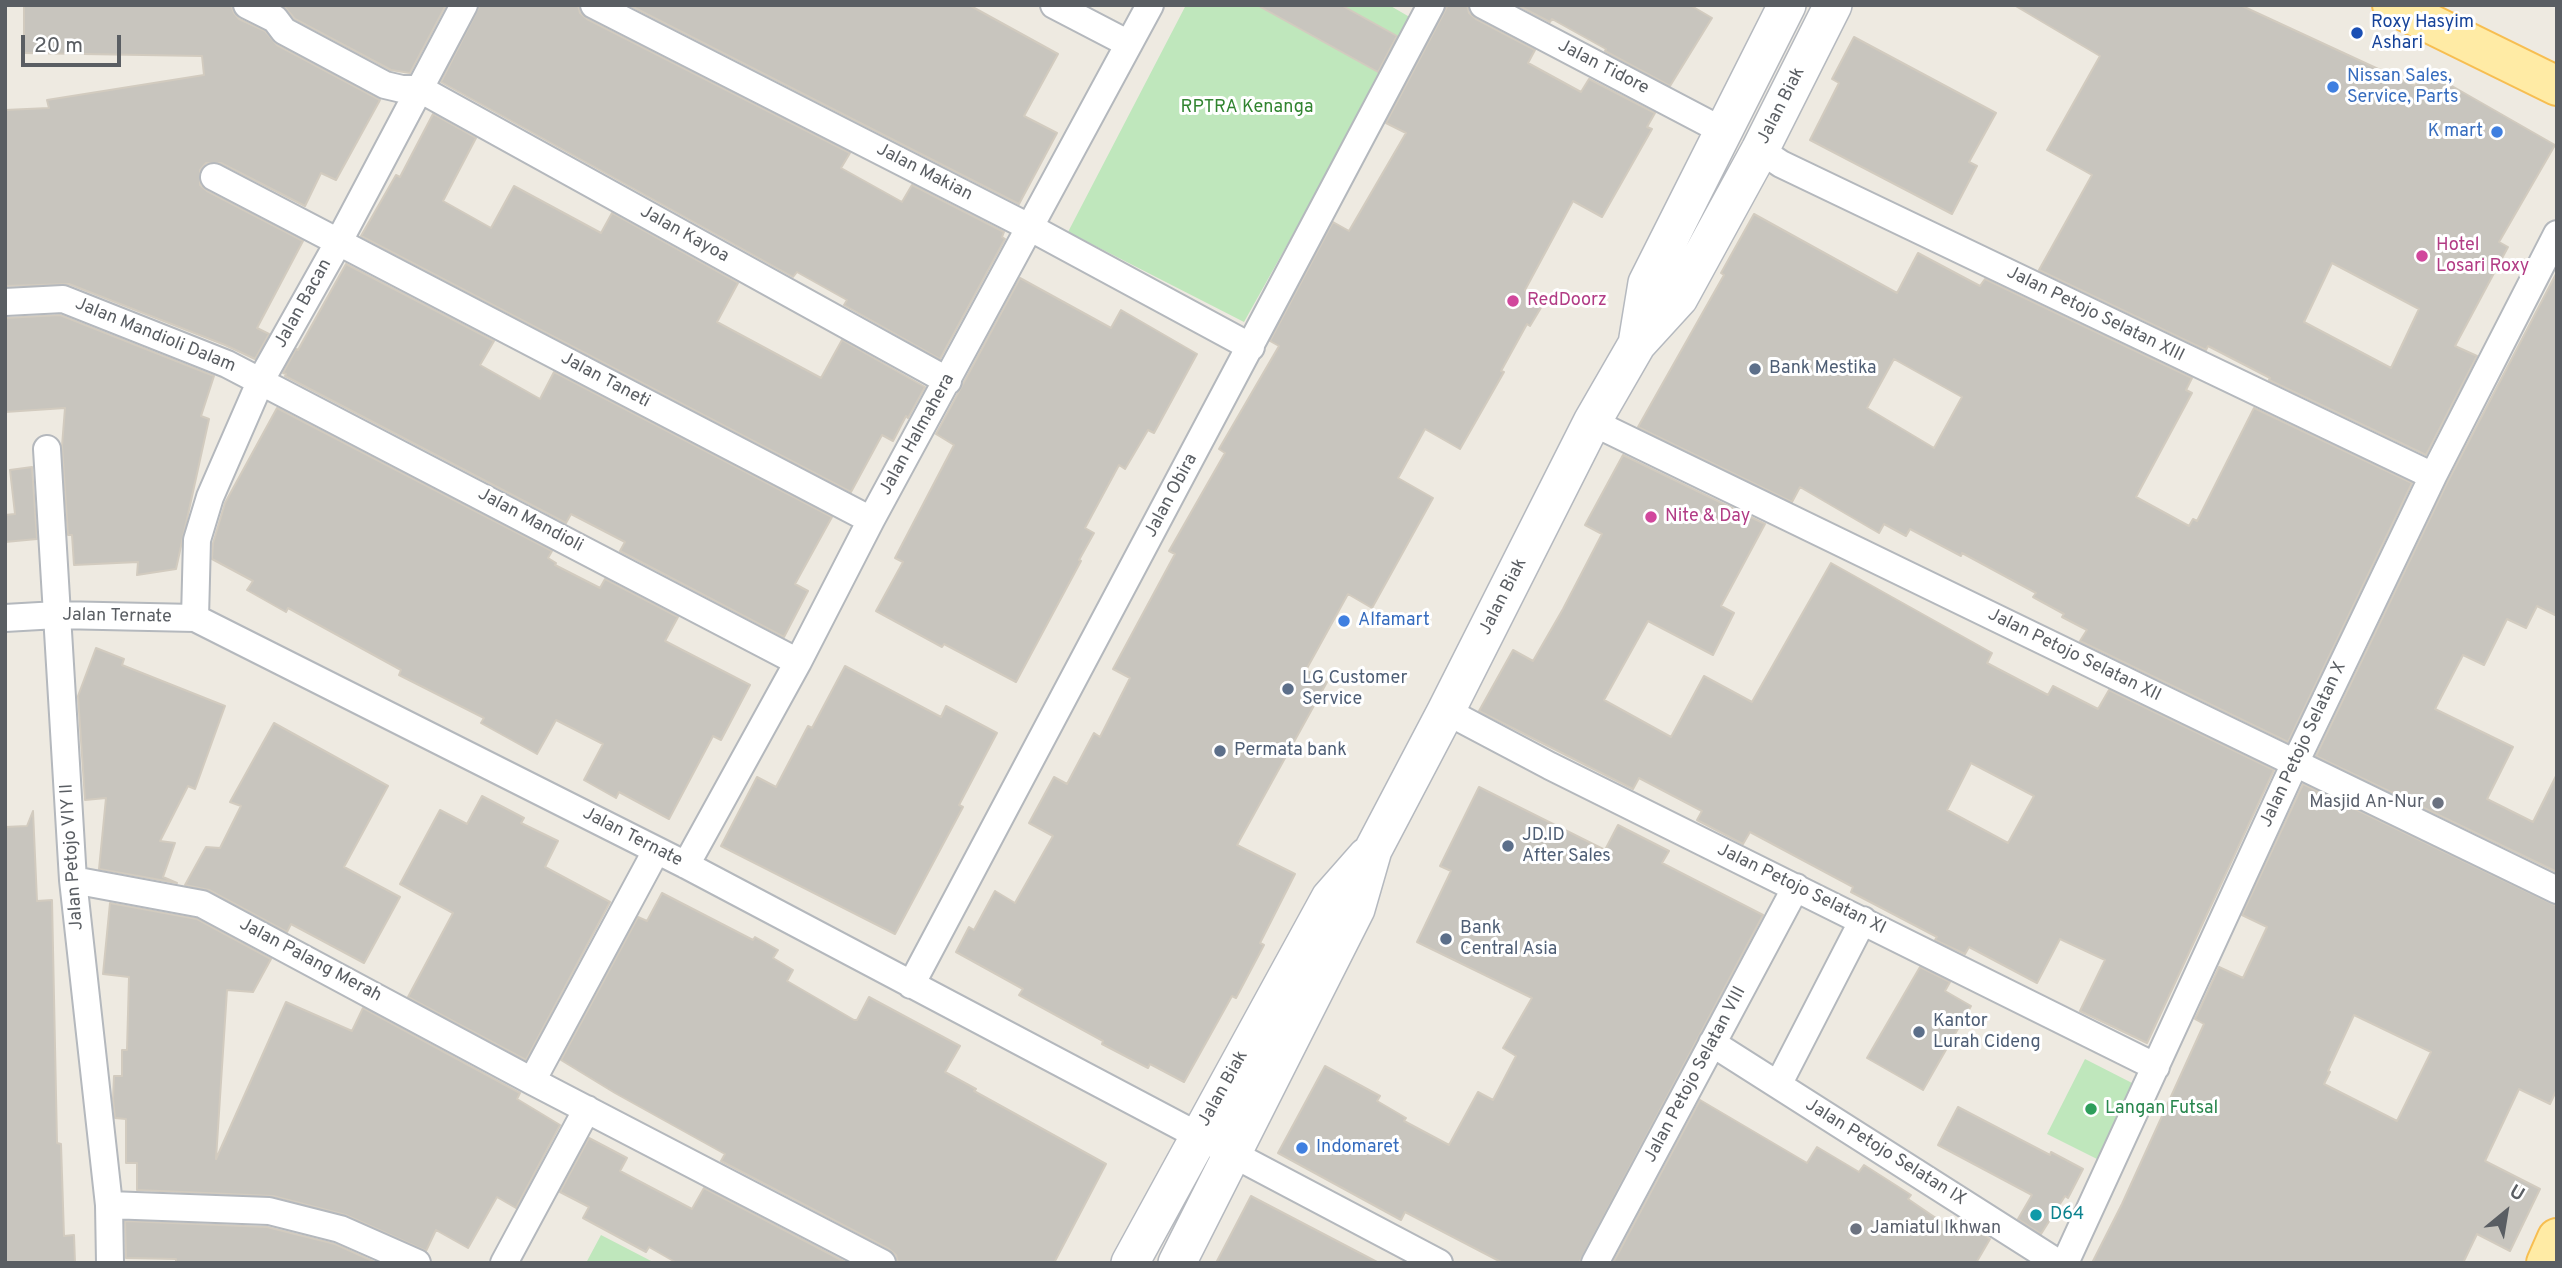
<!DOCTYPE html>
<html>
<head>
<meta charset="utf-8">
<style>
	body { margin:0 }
	#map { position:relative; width:2562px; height:1268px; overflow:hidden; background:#eeeae1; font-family:Overpass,sans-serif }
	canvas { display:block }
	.frame { position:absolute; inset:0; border:7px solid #5a5e63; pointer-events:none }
	.north { position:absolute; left:2471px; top:1177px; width:70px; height:70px; -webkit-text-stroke:5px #fff; paint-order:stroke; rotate:30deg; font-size:19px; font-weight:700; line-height:28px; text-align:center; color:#5a5e63 }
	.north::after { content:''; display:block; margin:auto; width:24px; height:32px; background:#5a5e63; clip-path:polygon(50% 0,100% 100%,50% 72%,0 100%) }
	.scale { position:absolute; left:21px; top:35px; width:100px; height:32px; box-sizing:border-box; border:4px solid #5a5e63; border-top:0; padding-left:9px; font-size:21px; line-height:24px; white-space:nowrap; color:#5a5e63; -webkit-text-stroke:5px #fff; paint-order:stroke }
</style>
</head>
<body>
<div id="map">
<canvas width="2562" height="1268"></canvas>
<div class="frame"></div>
<div class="north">U</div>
<div class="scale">20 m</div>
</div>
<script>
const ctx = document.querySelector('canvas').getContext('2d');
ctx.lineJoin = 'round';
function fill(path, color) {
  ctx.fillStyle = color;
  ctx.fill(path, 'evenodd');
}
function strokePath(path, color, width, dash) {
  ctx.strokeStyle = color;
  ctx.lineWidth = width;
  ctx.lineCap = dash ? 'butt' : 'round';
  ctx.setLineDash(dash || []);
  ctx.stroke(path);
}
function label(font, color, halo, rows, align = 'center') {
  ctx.font = font + ' Overpass,sans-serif';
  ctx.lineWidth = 6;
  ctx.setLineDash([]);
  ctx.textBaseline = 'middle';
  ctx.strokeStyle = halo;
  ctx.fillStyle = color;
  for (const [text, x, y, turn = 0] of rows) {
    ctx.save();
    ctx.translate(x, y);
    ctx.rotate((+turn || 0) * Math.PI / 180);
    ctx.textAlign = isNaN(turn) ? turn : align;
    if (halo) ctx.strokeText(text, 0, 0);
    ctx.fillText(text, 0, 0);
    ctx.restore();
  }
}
fill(new Path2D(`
	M1186,5h203l24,14 -169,303 -176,-90z
	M2085,1059l49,25 -37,75 -50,-25z
	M601,1235l54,28h-69z`), '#bfe7bc');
const building = new Path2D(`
	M24,5h207l3,8 5,6 26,12 12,14 103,55 -44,80 -15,-7 -16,33 -84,-43h-15l-6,7v15l7,6 96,50 -46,87 12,6 -14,25 -30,-14 -156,-61 -64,2v-176l44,-2 -2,-8 157,-25 -2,-19 -178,-3z
	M283,5h163l-36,68 -19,-3 -96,-51z
	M480,5h98l2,8 7,6 263,134 -9,15 61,34 10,-17 92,47 -2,5 3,2 -65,120 -96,-54 3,-5 -50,-28 -4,5 -352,-195z
	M629,5h340l89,49 -34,62 33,17 -38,71z
	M1257,5h84l56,31 -19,36z
	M1448,5h19l2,8 7,6 59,31 -7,13 53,29 8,-13 66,34 -8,14 5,2 -50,88 -29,-16 -48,89 20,11 -15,25 -3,-2 -26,47 3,1 -44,77 -35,-20 -27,49 35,20 -61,110 -24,-14 -42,76 21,12 -90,163 58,29 -35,69 4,2 -28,53 -4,-2 -48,86 -34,-18 -2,4 -46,-24 1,-3 -84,-46 4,-6 -67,-37 13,-25 5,3 21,-39 20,12 38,-67 -24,-13 25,-46 13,7 27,-51 6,4 30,-59 -17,-9 62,-115 -6,-3 56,-98 -6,-4 60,-103 -9,-5 63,-119 16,9 57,-98 -20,-10z
	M1517,5h173l22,13 -42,68 -65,-35 1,-2 -54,-30 -2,3z
	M2014,5h226l175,81 9,-16 131,75 -56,97 9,5 -53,99 22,10 -51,99 -157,-75 1,-2 -62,-32 -2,4 -167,-80 53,-95 -45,-25 53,-94zM2332,263l87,46 -28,59 -87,-46z
	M1854,37l142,76 -27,49 8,4 -25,48 -142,-74 29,-57 -7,-4z
	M433,114l43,24 -33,63 48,27 23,-42 87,47 11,-20 126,70 -21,39 104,56 21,-38 83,47 -17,31 -2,-2 -13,25 -11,-6 -31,57 -490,-256 35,-61 4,2z
	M1754,214l143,79 21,-40 62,33 5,-7 207,99 -6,12 6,3 -56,104 53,29 4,-7 4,2 57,-113 158,75 -124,259 -208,-101 7,-11 -25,-13 2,-3 -31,-17 3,-4 -74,-40 -1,3 -51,-27 -4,7 -22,-12 -5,9 -79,-46 -8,15 -154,-75 86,-152 -3,-2zM1894,359l68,38 -28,51 -67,-40z
	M346,264l148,77 -14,24 60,34 14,-27 278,145 -37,67 13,7 -24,46 -164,-86 5,-9 -54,-28 -5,9 -281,-147 1,-2 -3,-1 13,-24 2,1z
	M2557,272v344l-20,-10 -11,22 -19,-9 -23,46 -21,-10 -28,54 78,38 -26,52 46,23 24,-48v98l-241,-116 131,-273z
	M1020,278l91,50 10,-18 76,44 -43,79 -6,-3 -23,39 -6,-4 -34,63 9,5 -15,27 2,1 -65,121 -72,-38 -2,3 -66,-36 27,-49 -8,-4 59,-113 -18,-11z
	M60,315l154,61 -13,40 8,3 -33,150 -39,6 1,-13 -64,3 -2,-30h-4l-6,-89 3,-38 -60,4v-94z
	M277,408l275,143 -4,7 8,5 -1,2 45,23 5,-9 73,38 -13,24 85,44 -29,55 -8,-4 -44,83 -50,-27 -3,6 -32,-18 19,-36 -47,-24 -19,34 -56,-31 3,-5 -85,-43 2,-5 -113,-62 -2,4 -39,-22 6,-9 -41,-22 1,-16 12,-40z
	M1623,455l142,69 -44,82 13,7 -21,42 -65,-34 -44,79 67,37 33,-61 48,26 79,-139 161,90 -5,10 61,32 5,-9 45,23 11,-19 165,80 -127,273 -67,-32 25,-51 -45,-21 -23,44 -68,-36 -4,7 -30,-14 2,-3 -86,-45 2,-5 -103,-55 -7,12 -46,-24 5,-9 -63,-33 -6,11 -154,-78 34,-61 20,11 30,-52 39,-75 -17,-9zM1971,763l63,33 -26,47 -61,-33z
	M32,467l5,72 -32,3v-27l10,-1 -5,-44z
	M96,648l28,11 -2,6 103,41 -30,83 -7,-3 -28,55 15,2 -12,34 14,6 -78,-14 7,-71 -21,2 -7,-104z
	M845,666l96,51 5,-11 51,27 -38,72 4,2 -68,127 -174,-88 36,-69 19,10 32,-61 4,2z
	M274,723l114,63 -44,81 56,30 -36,66 -73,-39 -4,8 -78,-42 -24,-5 21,-38 14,1 21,-42 -11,-4z
	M2303,784l254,122v183l-7,15 -31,-15 -34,72 55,28 -30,62 -33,-17 -14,29h-371l30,-59 82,-180 -9,-5 24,-52 24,11 24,-51 -25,-12zM2354,1015l77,37 -34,69 -73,-37 6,-12 -2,-1z
	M1479,787l126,63 13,-25 51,26 -7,12 101,52 -184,348h-76l-98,-51 -4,8 -123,-67 47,-87 55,30 -3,5 29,17 -2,3 45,24 29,-53 15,8 23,-44 -13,-8 29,-50 -115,-56 34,-71 -11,-5z
	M482,796l42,22 -3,5 37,18 -13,26 65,35 -84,158 -118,-63 45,-84 -53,-29 40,-74 27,14z
	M33,811l4,90 15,-1 5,243 4,1 3,92 10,-1 1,28h-70v-436l22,-1z
	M662,893l91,47 2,-3 23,13 -5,8 20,12 -6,11 67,39h3l12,-23 91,49 -15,26 31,17 -2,2 132,73 -52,99h-156l-2,-8 -7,-6 -168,-88 4,-7 -110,-61 -54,-33 77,-143 9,4z
	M110,903l87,16 74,40 -18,33 -26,-2 -11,169 70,-157 66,29 11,-23 157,85 -3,6 43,26 -44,83 -19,-11 -29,51 -32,-18 -10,21 -80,-36 -73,-19 -136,-6v-27h-11v-44l-11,-1 -2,-19 1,-23h8v-26h5l2,-73 -26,-3z
	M1920,967l30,15 -5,9 26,15 -48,84 -56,-32z
	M1700,1100l107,63 10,-16 42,25 5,-7 47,30 -3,4 44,30 7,-10 31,20 -14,24h-363z
	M1958,1107l92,48 1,-3 32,17 -15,29 -3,-2 -24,38 -23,-15 14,-24 -94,-50z
	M589,1138l38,20 -7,13 72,38 12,-21 143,75h-170l-28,-16 -3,5 -63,-34 6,-11 -29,-15z
	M1251,1196l128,67h-163z
	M125,1221l142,6 68,17 42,19h-201v-4l-50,-1z`);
fill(building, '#c8c5be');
strokePath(building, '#d2cbbf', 2);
const street = new Path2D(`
	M247,5l28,14 9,12 101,54 17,4h18l528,292
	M594,5l437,223 220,119
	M1054,5l75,39
	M1483,5l240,126
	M1760,150l21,14 652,312
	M214,177l657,343
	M5,302l58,-3 164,65 571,298
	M1592,422l965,468
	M47,449l26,431 36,325 1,58
	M5,618l52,-3 138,3 491,247 753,398
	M195,618l2,-78 13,-43 51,-117 77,-137 126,-238
	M1446,711l104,55 606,301
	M686,865l112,-203 73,-142 279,-515
	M73,880l129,24 330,177 350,182
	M911,985l520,-980
	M1712,1043l346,220
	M532,1081l124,-230
	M1778,1085l85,-165
	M109,1205l160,6 71,18 77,34
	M504,1263l83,-154
	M1595,1263l201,-376
	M2065,1263l230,-500 138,-287 124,-242`);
const secondary = new Path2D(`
	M1637,344l10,-61 140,-278
	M1130,1263l200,-365 37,-42
	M1177,1263l179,-354 17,-59 73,-139 146,-289 45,-78 42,-46 81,-148 73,-145`);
const primary = new Path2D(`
	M2392,5l165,81
	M2546,1263l11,-25`);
strokePath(street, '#b4b8bd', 30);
strokePath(secondary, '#b5b9bf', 40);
strokePath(primary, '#f7be51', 42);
strokePath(street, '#fff', 26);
strokePath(secondary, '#fff', 37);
strokePath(primary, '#ffeba5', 38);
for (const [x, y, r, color] of [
	[2357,33,7,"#1a4fb4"],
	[2333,87,7,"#3f7fe0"],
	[2497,132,7,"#3f7fe0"],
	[2422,256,7,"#d1479c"],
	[1513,301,7,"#d1479c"],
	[1755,369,7,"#5c6f8a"],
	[1651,517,7,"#d1479c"],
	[1344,621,7,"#3f7fe0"],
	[1288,689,7,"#5c6f8a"],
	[1220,751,7,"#5c6f8a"],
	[2438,803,7,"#6b7280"],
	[1508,846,7,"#5c6f8a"],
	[1446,939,7,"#5c6f8a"],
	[1919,1032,7,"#5c6f8a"],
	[2091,1109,7,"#2e9e5b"],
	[1302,1148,7,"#3f7fe0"],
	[2036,1215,7,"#0f9aa8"],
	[1856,1229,7,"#6b7280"]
]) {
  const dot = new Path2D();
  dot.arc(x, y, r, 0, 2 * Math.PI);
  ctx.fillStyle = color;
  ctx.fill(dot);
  strokePath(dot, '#fff', 2.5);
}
label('18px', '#164399', '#fff', [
	["Roxy Hasyim",2371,23],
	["Ashari",2371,44]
], 'left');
label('18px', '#5a5e63', '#fff', [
	["Jalan Tidore",1603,68,27],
	["Jalan Biak",1782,106,-63],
	["Jalan Makian",924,173,27],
	["Jalan Kayoa",684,235,29],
	["Jalan Bacan",304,304,-61],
	["Jalan Petojo Selatan XIII",2095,315,26],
	["Jalan Mandioli Dalam",155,336,22],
	["Jalan Taneti",605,381,28],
	["Jalan Halmahera",918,435,-61],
	["Jalan Obira",1172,496,-62],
	["Jalan Mandioli",530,521,28],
	["Jalan Biak",1504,597,-63],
	["Jalan Ternate",117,617,1],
	["Jalan Petojo Selatan XII",2074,656,26],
	["Jalan Petojo Selatan X",2304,745,-65],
	["Jalan Ternate",632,838,27],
	["Jalan Petojo VIY II",73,857,-94],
	["Jalan Petojo Selatan XI",1801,890,26],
	["Jalan Palang Merah",310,961,28],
	["Jalan Petojo Selatan VIII",1696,1075,-62],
	["Jalan Biak",1224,1089,-61],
	["Jalan Petojo Selatan IX",1885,1153,32]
]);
label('18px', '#366cbe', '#fff', [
	["Nissan Sales,",2347,77],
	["Service, Parts",2347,98],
	["K mart",2483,132,"right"],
	["Alfamart",1358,621],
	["Indomaret",1316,1148]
], 'left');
label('18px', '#318430', '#fff', [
	["RPTRA Kenanga",1247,108]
]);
label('18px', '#b23c85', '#fff', [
	["Hotel",2436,246],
	["Losari Roxy",2436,267],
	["RedDoorz",1527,301],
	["Nite & Day",1665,517]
], 'left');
label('18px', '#4e5e75', '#fff', [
	["Bank Mestika",1769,369],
	["LG Customer",1302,679],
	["Service",1302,700],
	["Permata bank",1234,751],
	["JD.ID",1522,836],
	["After Sales",1522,857],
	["Bank",1460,929],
	["Central Asia",1460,950],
	["Kantor",1933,1022],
	["Lurah Cideng",1933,1043]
], 'left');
label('18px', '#5b616d', '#fff', [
	["Masjid An-Nur",2424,803],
	["Jamiatul Ikhwan",1870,1229,"left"]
], 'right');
label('18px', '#27864d', '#fff', [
	["Langan Futsal",2105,1109]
], 'left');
label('18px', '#0d838f', '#fff', [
	["D64",2050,1215]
], 'left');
</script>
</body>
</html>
